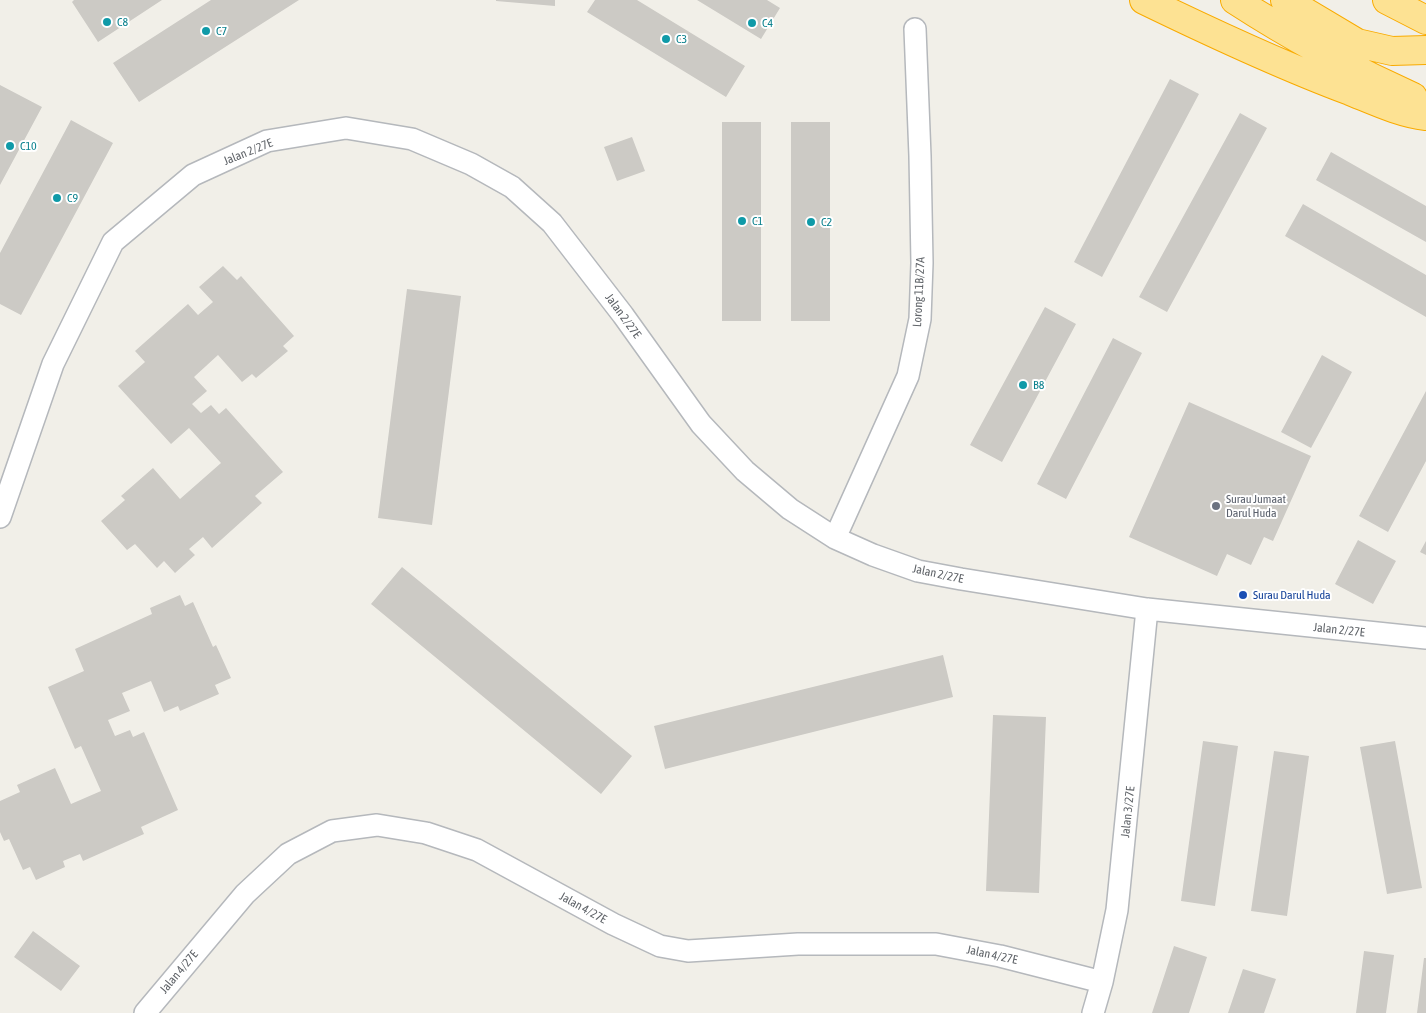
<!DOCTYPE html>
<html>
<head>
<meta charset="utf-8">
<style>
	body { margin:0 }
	canvas { display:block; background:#f1efe8 }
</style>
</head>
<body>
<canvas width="1426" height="1013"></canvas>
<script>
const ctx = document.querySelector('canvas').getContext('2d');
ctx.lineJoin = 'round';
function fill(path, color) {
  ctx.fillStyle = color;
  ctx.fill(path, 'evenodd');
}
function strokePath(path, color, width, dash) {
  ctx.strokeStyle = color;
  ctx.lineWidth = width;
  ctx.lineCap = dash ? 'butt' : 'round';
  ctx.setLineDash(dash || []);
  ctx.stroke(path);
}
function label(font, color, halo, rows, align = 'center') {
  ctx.font = font + ' "Asap Condensed",sans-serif';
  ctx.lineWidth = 4;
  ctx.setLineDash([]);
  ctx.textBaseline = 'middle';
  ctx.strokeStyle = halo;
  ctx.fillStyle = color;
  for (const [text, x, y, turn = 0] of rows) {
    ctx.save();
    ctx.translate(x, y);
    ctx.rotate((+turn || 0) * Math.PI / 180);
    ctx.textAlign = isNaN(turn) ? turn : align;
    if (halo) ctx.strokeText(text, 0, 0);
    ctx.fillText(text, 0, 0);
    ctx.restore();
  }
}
fill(new Path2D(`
	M74,0h88l-64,42 -26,-40z
	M211,0h88l-160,102 -26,-39z
	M496,0h59v6l-59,-5z
	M595,0h42l108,66 -19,31 -139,-85z
	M697,0h70l13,8 -19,31z
	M1170,79l29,15 -97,183 -28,-15z
	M0,85l42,22 -42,78z
	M1240,113l27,15 -100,184 -28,-15z
	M71,120l42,23 -92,172 -21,-11v-51z
	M722,122h39v199h-39z
	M791,122h39v199h-39z
	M632,137l13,34 -28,10 -13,-34z
	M1331,152l95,54v36l-110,-62z
	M1303,204l123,71v42l-141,-81z
	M223,266l14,14 4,-4 53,60 -11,10 5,5 -32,27 -4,-4 -10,8 -24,-27 -24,22 13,14 -15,13 9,9 10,-8 8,9 7,-6 57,64 -28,24 7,7 -50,45 -9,-11 -14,12 6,6 -20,18 -11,-12 -7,7 -22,-24 -8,6 -26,-29 24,-21 -4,-4 32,-28 27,31 41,-36 -32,-35 -18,16 -53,-58 27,-24 -10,-11 53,-47 10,11 15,-13 -14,-15z
	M407,289l54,7 -29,229 -54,-7z
	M1045,307l31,17 -74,138 -32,-17z
	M1113,338l29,15 -76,146 -29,-15z
	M1322,355l30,17 -41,76 -30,-16z
	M1426,391v70l-38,71 -29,-16z
	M1189,402l122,54 -38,85 -9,-4 -13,28 -24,-11 -10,22 -88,-39z
	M1358,540l38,21 -23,43 -38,-20z
	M1426,541v14l-6,-3z
	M402,567l230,189 -31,38 -230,-190z
	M180,595l5,11 8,-4 20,45 3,-2 15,33 -16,7 4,9 -39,17 -2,-5 -14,6 -13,-31 -29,12 8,18 -22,9 7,16 15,-6 3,7 11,-5 34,78 -37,17 3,7 -61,27 -3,-7 -17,7 2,6 -29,13 -6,-13 -7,3 -14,-31 -5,2 -4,-9v-31l20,-9 -3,-7 38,-17 16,36 30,-13 -20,-45 -6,3 -27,-62 36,-16 -9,-22 77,-35 -2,-6z
	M943,655l10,42 -288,72 -11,-43z
	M993,715l53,2 -7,176 -53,-2z
	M1203,741l35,5 -23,160 -34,-5z
	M1395,741l27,147 -35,6 -27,-147z
	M1274,751l35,5 -22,160 -36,-5z
	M33,931l47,35 -19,25 -47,-34z
	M1174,946l33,11 -18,56h-37z
	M1364,951l30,4 -8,58h-30z
	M1424,958h2v55h-9z
	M1243,969l33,10 -12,34h-36z`), '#cccac5');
const street = new Path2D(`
	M0,517l53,-153 60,-122 80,-67 74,-34 79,-13 66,11 59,25 41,23 40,36 71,92 78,109 44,47 45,38 45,29 38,17 45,16 43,8 186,30 279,29
	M835,538l73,-162 12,-57 2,-56 -2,-107 -5,-127
	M145,1013l100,-119 43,-40 44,-23 45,-6 49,8 51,17 136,74 47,22 28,5 110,-7h138l64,12 102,26
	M1093,1013l9,-31 15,-72 30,-301`);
const highway = new Path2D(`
	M1144,0c68,33 136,65 206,91 25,10 50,22 76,25
	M1235,0c57,37 116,69 178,97
	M1285,0l72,43 35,8 34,-1
	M1387,0l39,20`);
strokePath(street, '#b5b8bc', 24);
strokePath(highway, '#f9ab00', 30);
strokePath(street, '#fff', 21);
strokePath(highway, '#fde293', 28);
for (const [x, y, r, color] of [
	[107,22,5,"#0f9aa8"],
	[752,23,5,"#0f9aa8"],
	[206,31,5,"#0f9aa8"],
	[666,39,5,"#0f9aa8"],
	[10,146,5,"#0f9aa8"],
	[57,198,5,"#0f9aa8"],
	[742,221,5,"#0f9aa8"],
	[811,222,5,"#0f9aa8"],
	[1023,385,5,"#0f9aa8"],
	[1216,506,5,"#6b7280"],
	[1243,595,5,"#1a4fb4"]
]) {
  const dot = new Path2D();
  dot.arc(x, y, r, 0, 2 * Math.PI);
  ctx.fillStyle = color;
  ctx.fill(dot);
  strokePath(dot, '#fff', 2);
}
label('12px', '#0d838f', '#fff', [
	["C8",117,22],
	["C4",762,23],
	["C7",216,31],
	["C3",676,39],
	["C10",20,146],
	["C9",67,198],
	["C1",752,221],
	["C2",821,222],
	["B8",1033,385]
], 'left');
label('12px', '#5f6368', '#fff', [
	["Jalan 2/27E",248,152,-22],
	["Lorong 11B/27A",919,292,-87],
	["Jalan 2/27E",623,316,54],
	["Jalan 2/27E",938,574,12],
	["Jalan 2/27E",1339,630,6],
	["Jalan 3/27E",1128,812,-84],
	["Jalan 4/27E",583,908,29],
	["Jalan 4/27E",992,955,12],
	["Jalan 4/27E",179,972,-50]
]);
label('12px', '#5b616d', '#fff', [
	["Surau Jumaat",1226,499],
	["Darul Huda",1226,513]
], 'left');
label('12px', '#164399', '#fff', [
	["Surau Darul Huda",1253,595]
], 'left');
</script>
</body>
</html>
